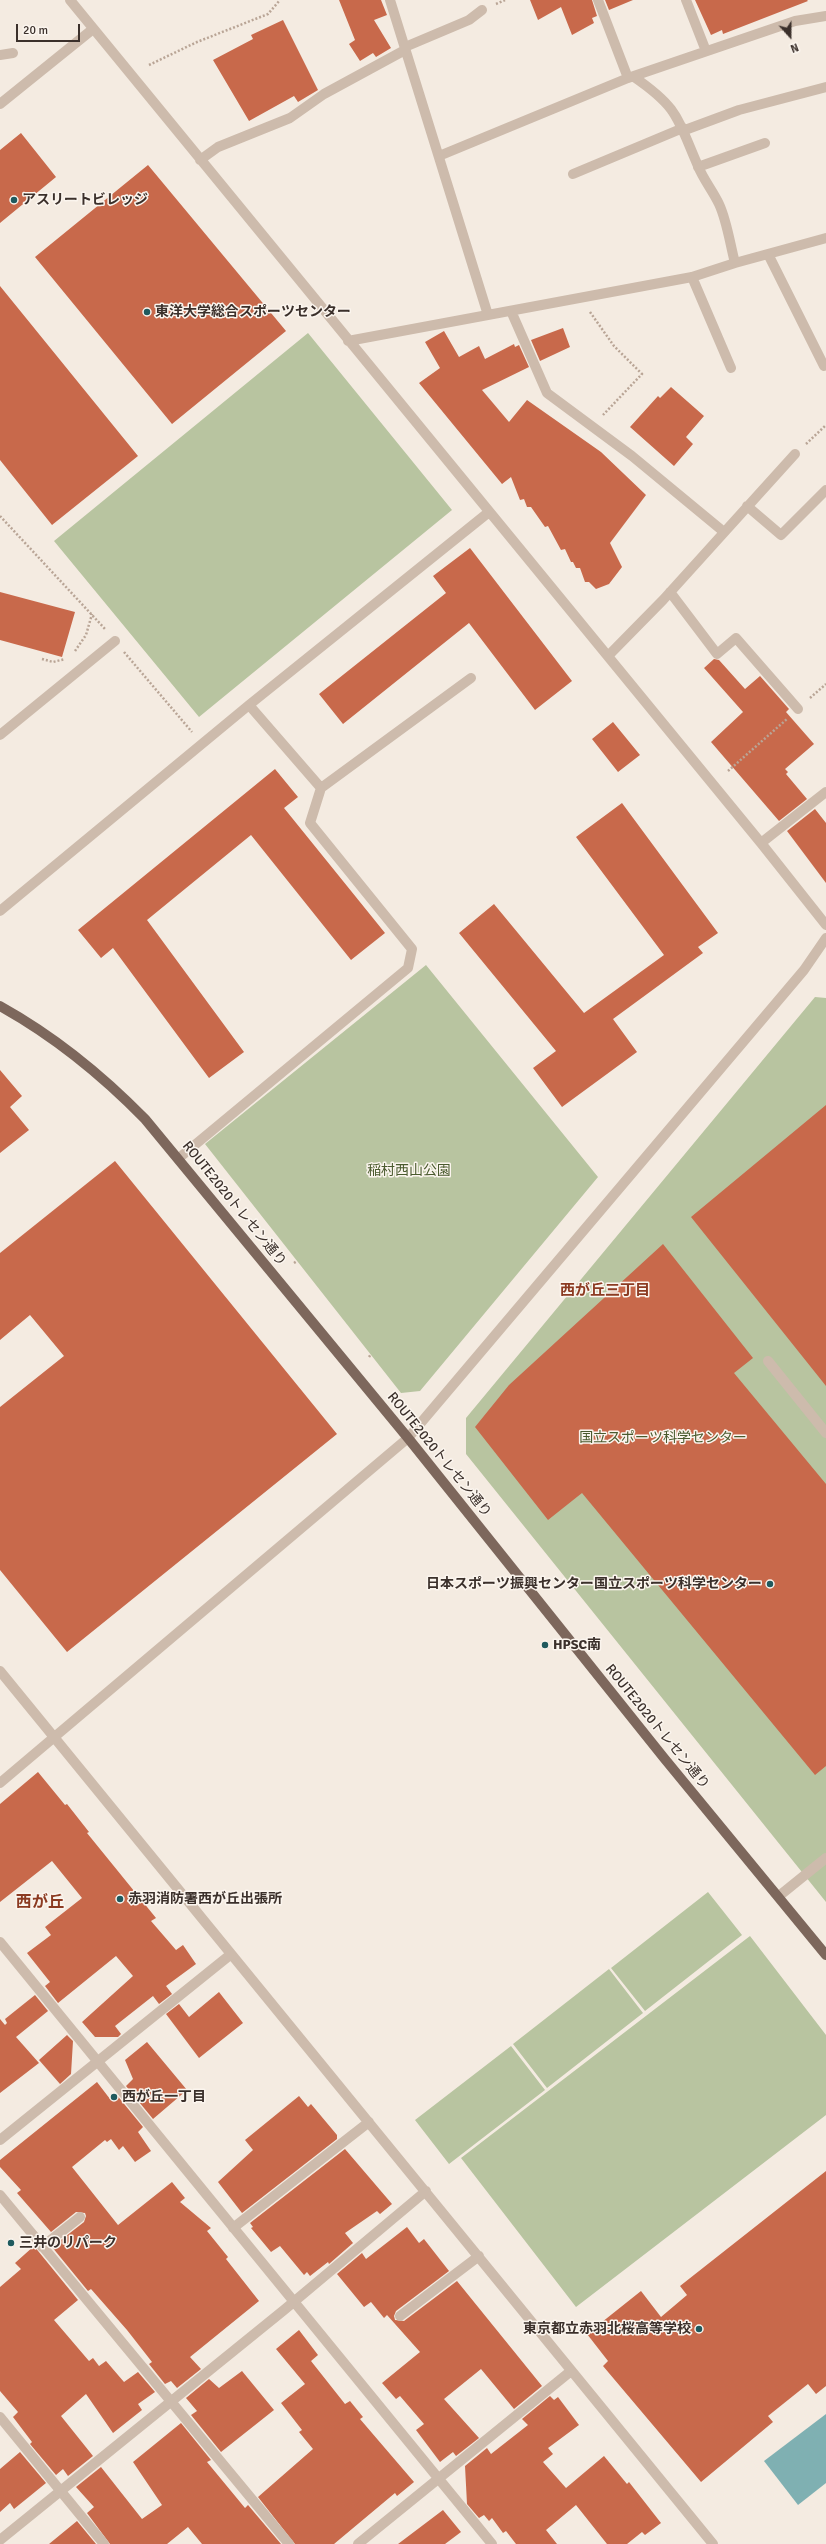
<!DOCTYPE html>
<html>
<head>
<meta charset="utf-8">
<style>
	body { margin:0 }
	#map { position:relative; width:826px; height:2544px; overflow:hidden; background:#f4ebe1; font-family:Signika,sans-serif }
	canvas { display:block }
	.north { position:absolute; left:770px; top:16px; width:40px; height:40px; -webkit-text-stroke:3px #fbf5ee; paint-order:stroke; rotate:159deg; font-size:11px; font-weight:700; line-height:16px; text-align:center; color:#3b302b }
	.north::after { content:''; display:block; margin:auto; width:14px; height:18px; background:#3b302b; clip-path:polygon(50% 0,100% 100%,50% 72%,0 100%) }
	.scale { position:absolute; left:16px; top:24px; width:64px; height:18px; box-sizing:border-box; border:2px solid #3b302b; border-top:0; padding-left:5px; font-size:12px; line-height:14px; white-space:nowrap; color:#3b302b; -webkit-text-stroke:3px #fbf5ee; paint-order:stroke }
</style>
</head>
<body>
<div id="map">
<canvas width="826" height="2544"></canvas>
<div class="north">N</div>
<div class="scale">20 m</div>
</div>
<script>
const ctx = document.querySelector('canvas').getContext('2d');
ctx.lineJoin = 'round';
function fill(path, color) {
  ctx.fillStyle = color;
  ctx.fill(path, 'evenodd');
}
function strokePath(path, color, width, dash) {
  ctx.strokeStyle = color;
  ctx.lineWidth = width;
  ctx.lineCap = dash ? 'butt' : 'round';
  ctx.setLineDash(dash || []);
  ctx.stroke(path);
}
function label(font, color, halo, rows, align = 'center') {
  ctx.font = font + ' Signika,"Noto Sans JP",sans-serif';
  ctx.lineWidth = 3;
  ctx.setLineDash([]);
  ctx.textBaseline = 'middle';
  ctx.strokeStyle = halo;
  ctx.fillStyle = color;
  for (const [text, x, y, turn = 0] of rows) {
    ctx.save();
    ctx.translate(x, y);
    ctx.rotate((+turn || 0) * Math.PI / 180);
    ctx.textAlign = isNaN(turn) ? turn : align;
    if (halo) ctx.strokeText(text, 0, 0);
    ctx.fillText(text, 0, 0);
    ctx.restore();
  }
}
fill(new Path2D(`
	M308,333l144,177 -253,207 -145,-176z
	M426,965l172,212 -178,214 -19,2 -196,-249z
	M815,997l11,1v904l-360,-448v-36z
	M708,1892l34,43 -97,76 -34,-43z
	M750,1936l76,99v80l-250,192 -115,-149z
	M609,1969l34,44 -96,75 -34,-44z
	M511,2046l34,44 -96,74 -34,-44z`), '#b8c4a0');
fill(new Path2D(`
	M826,2414v69l-28,22 -34,-44z`), '#7fb0b2');
fill(new Path2D(`
	M339,0h42l6,15 -13,5 17,28 -15,9 -3,-4 -13,8 -11,-17 6,-4z
	M530,0h62l5,16 -5,2 2,5 -22,12 -11,-28 -23,13z
	M605,0h28l-24,10z
	M695,0h112l1,1 -85,33 -1,-4 -11,5z
	M283,20l35,70 -20,12 -4,-6 -45,25 -36,-61 40,-21 -2,-4z
	M21,133l35,44 -56,46v-73z
	M148,165l138,166 -114,93 -137,-167z
	M0,286l138,170 -86,69 -52,-65z
	M563,328l7,19 -30,14 -9,-21z
	M444,331l15,26 20,-11 6,13 29,-15 1,3 4,-2 10,22 -47,23 27,32 18,-22 74,52 45,43 -36,48 12,24 -13,17 -13,5 -7,-7h-4l-5,-14h-4l-3,-6h-2l-6,-13 -4,1 -13,-24 -3,1 -14,-20h-4l-3,-8 -4,1 -9,-23 -9,7 -83,-101 21,-15 -15,-26z
	M671,387l33,29 -18,21 7,7 -19,22 -44,-39 28,-31 2,2z
	M470,548l102,133 -37,29 -66,-87 -126,101 -24,-30 127,-101 -13,-17z
	M0,592l75,20 -13,45 -62,-17z
	M714,659l5,1 26,29 15,-13 29,33 -3,3 28,32 -29,25 3,3 -2,2 21,25 -28,22 -68,-79 32,-30 -39,-44z
	M613,722l27,33 -22,17 -26,-33z
	M275,769l23,28 -14,11 101,125 -34,27 -100,-125 -104,85 97,132 -35,26 -96,-130 -12,10 -23,-28z
	M622,803l96,130 -20,14 5,6 -90,66 24,33 -75,55 -29,-39 23,-17 -97,-118 35,-29 90,109 80,-58 -88,-118z
	M815,809l11,14v60l-39,-52z
	M0,1070l22,26 -12,11 19,23 -29,23z
	M826,1105v281l-135,-169z
	M115,1161l222,273 -270,218 -67,-82v-163l64,-51 -34,-41 -30,25v-87z
	M663,1244l90,114 -19,15 92,111v282l-11,9 -233,-282 -34,27 -73,-93 34,-42z
	M38,1772l27,33 2,-1 22,28 -2,1 69,85 -5,3 25,29 7,-5 13,19 -30,22 6,8 -13,10 -6,-8 -38,30 6,8 -3,3h-23l-13,-15 51,-46 -17,-20 -58,47 -13,-17 5,-4 -23,-29 24,-18 -6,-8 37,-29 -30,-37 -52,41v-98z
	M219,1992l24,31 -44,35 -33,-44 13,-10 10,13z
	M35,1995l13,16 -32,26 23,26 -39,30v-74l5,6 2,-2 -2,-4z
	M67,2035l6,6 -2,33 -11,10 -21,-24z
	M147,2042l40,48 -34,29 -27,-33 7,-7 -8,-19z
	M97,2082l13,17 6,-5 27,33 -5,5 13,19 -16,11 -12,-16 -4,4 -8,-11 -4,3 -2,-2 -33,27 46,58 54,-43 13,16 -5,4 31,26 -4,3 21,26 -2,2 33,42 -69,56 11,12 -24,19 -6,-7 -6,3 -16,-20 3,-2 -25,-32 -36,-41 -3,2 -36,-44 32,-25 2,-6 -1,-3 -9,-1 -25,20 -34,-39 4,-3 -21,-23v-7z
	M299,2096l9,11 3,-3 26,31v4l-95,74 -24,-31 35,-32 -8,-10z
	M345,2149l47,55 -12,10 -3,-3 -32,22 8,10 -24,21 -1,-2 -18,14 -3,-4 -3,3 -24,-29 -9,6 -20,-24 2,-1 -3,-4z
	M826,2171v215l-10,8 -8,-10 -40,32 5,6 -72,60 -98,-116 5,-5 -21,-27 54,-43 20,26 26,-22 -7,-9z
	M407,2227l12,16 5,-4 25,32 -53,40 -2,5 1,4 9,1 53,-40 85,105 -28,23 -33,-40 -37,30 35,39 -23,18 -3,-4 -13,10 -24,-32 8,-6 -24,-28 -4,3 -14,-16 38,-31 -33,-37 -3,3 -13,-16 -7,5 -27,-33 25,-21 4,6z
	M34,2246l44,54 -24,20 35,41 4,-3 6,8 7,-5 18,21 14,-10 17,20 -17,12 4,6 -29,23 -27,-39 -25,22 32,40 -25,20 -5,-7 -7,6 -26,-31 2,-2 -19,-25 5,-5 -18,-21v-104l21,-18 -6,-6z
	M299,2330l19,25 -7,6 34,43 5,-3 13,16 -3,2 54,63 -17,14 -2,-3 -61,51h-39l-37,-47 55,-48 -14,-17 3,-2 -21,-27 24,-19 -29,-35z
	M242,2371l32,39 -53,42 -30,-37 6,-4 -11,-13 23,-19 10,9z
	M550,2396l4,4 4,-3 21,28 -31,23 5,6 -10,8 23,26 38,-32 23,28 2,-2 32,41 -16,12 -3,-3 -15,12h-20l-31,-39 -30,25 11,14h-41l-10,-13 -3,2 -11,-15 -3,3 -5,-6 -5,3 -12,-14 -2,-38 22,-18 4,6 37,-29 -6,-6z
	M181,2423l30,37 -4,2 38,46 3,-3 33,39h-79l-14,-17 -21,17h-57l-23,-31 7,-6 -18,-20 25,-20 41,52 20,-14 -29,-43z
	M20,2452l26,31 -32,26 -4,-6 -10,9v-43z
	M443,2510l18,22 -16,12h-47z
	M77,2521l19,23h-47z`), '#c8694b');
strokePath(new Path2D(`
	M496,4l9,-4
	M149,65l48,-23 71,-28 12,-14
	M590,312l24,34 28,28 -39,41
	M806,444l20,-19
	M0,516l106,114
	M75,651l11,-16 6,-21
	M124,652l68,80
	M42,659l11,3 12,-3
	M810,698l16,-14
	M728,771l59,-52
	M294,1263l3,-2
	M369,1357l2,-3`), '#b9a596', 2.5, [2, 2]);
strokePath(new Path2D(`
	M70,0l691,843 65,82
	M390,0l98,315
	M598,0l30,78
	M686,0l20,51
	M405,47l64,-27 13,-10
	M0,55l13,-2
	M634,77c45,31 43,41 64,89 5,13 15,25 21,38 8,17 11,40 16,59
	M0,104l93,-75
	M685,130l54,-20 87,-23
	M439,156l189,-78 167,-57 31,-5
	M200,160l18,-13 72,-29 34,-24 81,-44
	M698,167l67,-24
	M573,174l110,-46
	M768,254l56,112
	M692,277l39,91
	M511,311l36,82 85,63 92,76
	M348,341l344,-64 43,-14 91,-25
	M747,506l34,29 45,-45
	M670,592l47,62 19,-16 62,71
	M608,656l55,-56 132,-146
	M249,705l72,83
	M0,735l115,-94
	M761,843l65,-51
	M0,911l249,-206 240,-193
	M179,1158l229,-190 4,-19 -102,-126 11,-35 150,-110
	M768,1361l58,72
	M0,1671l713,873
	M0,1783l408,-345 396,-468 22,-32
	M779,1896l47,-38
	M0,1942l492,602
	M0,2140l230,-185
	M0,2195l289,349
	M233,2228l136,-106
	M42,2247l38,-30
	M400,2316l79,-60
	M0,2417l104,127
	M0,2540l284,-230 142,-119
	M358,2544l213,-173`), '#cdbbac', 10);
strokePath(new Path2D(`
	M0,1006c54,30 102,69 145,113l263,319 256,320 162,197`), '#7d675c', 10);
for (const [x, y, r, color] of [
	[14,200,4,"#1f5a5e"],
	[147,312,4,"#1f5a5e"],
	[770,1584,4,"#1f5a5e"],
	[545,1645,4,"#1f5a5e"],
	[120,1899,4,"#1f5a5e"],
	[114,2097,4,"#1f5a5e"],
	[11,2243,4,"#1f5a5e"],
	[699,2329,4,"#1f5a5e"]
]) {
  const dot = new Path2D();
  dot.arc(x, y, r, 0, 2 * Math.PI);
  ctx.fillStyle = color;
  ctx.fill(dot);
  strokePath(dot, '#fbf5ee', 1.5);
}
label('bold 14px', '#3b302b', '#fbf5ee', [
	["アスリートビレッジ",22,200],
	["東洋大学総合スポーツセンター",155,312],
	["日本スポーツ振興センター国立スポーツ科学センター",762,1584,"right"],
	["HPSC南",553,1645],
	["赤羽消防署西が丘出張所",128,1899],
	["西が丘一丁目",122,2097],
	["三井のリパーク",19,2243],
	["東京都立赤羽北桜高等学校",691,2329,"right"]
], 'left');
label('14px', '#4a5a2e', '#fbf5ee', [
	["稲村西山公園",409,1171],
	["国立スポーツ科学センター",663,1438]
]);
label('14px', '#3b302b', '#fbf5ee', [
	["ROUTE2020トレセン通り",234,1204,51],
	["ROUTE2020トレセン通り",439,1455,51],
	["ROUTE2020トレセン通り",657,1727,51]
]);
label('bold 15px', '#8c3b22', '#fbf5ee', [
	["西が丘三丁目",605,1291]
]);
label('bold 16px', '#8c3b22', '#fbf5ee', [
	["西が丘",40,1903]
]);
</script>
</body>
</html>
